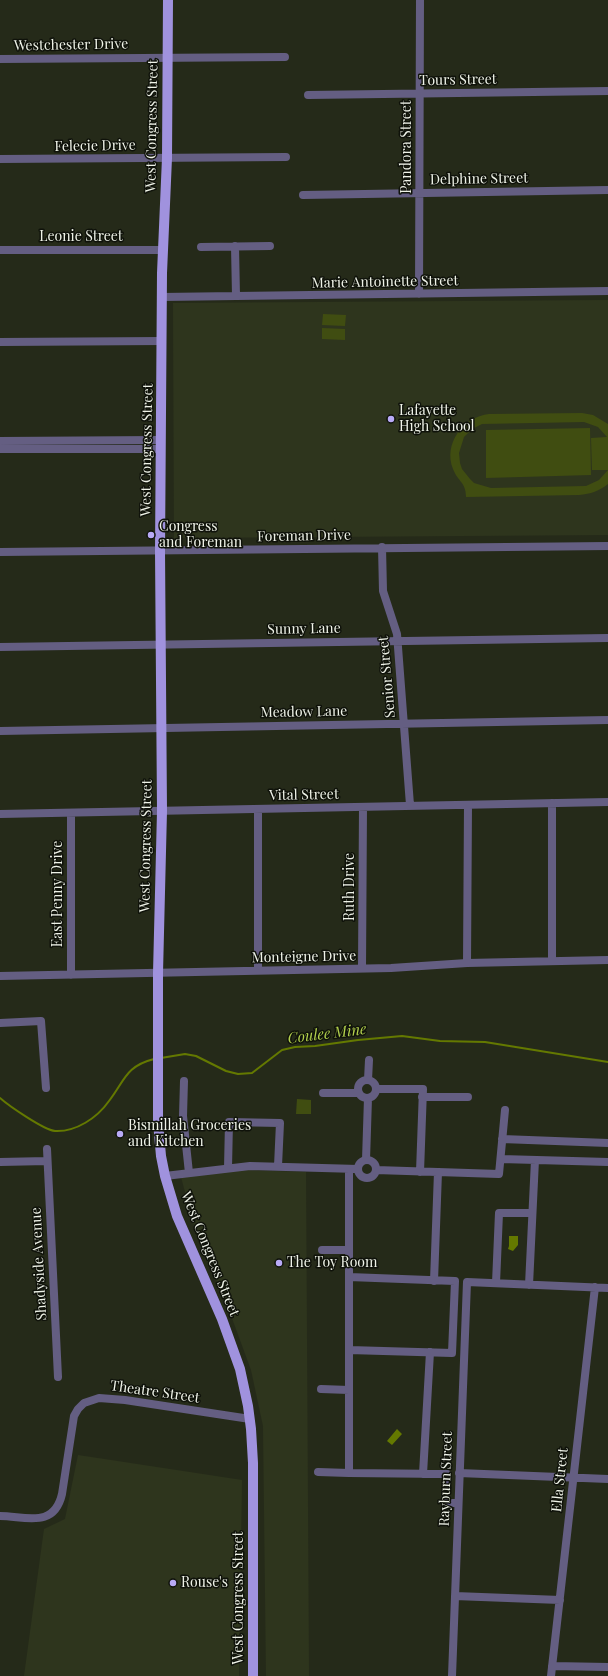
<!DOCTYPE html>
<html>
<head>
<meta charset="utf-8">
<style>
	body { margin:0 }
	canvas { display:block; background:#252a19 }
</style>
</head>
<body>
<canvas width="608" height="1676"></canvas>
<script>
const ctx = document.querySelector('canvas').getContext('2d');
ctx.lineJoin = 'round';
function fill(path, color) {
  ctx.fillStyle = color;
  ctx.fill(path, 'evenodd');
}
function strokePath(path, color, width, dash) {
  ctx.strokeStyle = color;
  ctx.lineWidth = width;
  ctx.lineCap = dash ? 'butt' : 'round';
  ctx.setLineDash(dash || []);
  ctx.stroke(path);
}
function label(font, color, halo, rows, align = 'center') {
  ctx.font = font + ' "Playfair Display",serif';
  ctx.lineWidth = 3;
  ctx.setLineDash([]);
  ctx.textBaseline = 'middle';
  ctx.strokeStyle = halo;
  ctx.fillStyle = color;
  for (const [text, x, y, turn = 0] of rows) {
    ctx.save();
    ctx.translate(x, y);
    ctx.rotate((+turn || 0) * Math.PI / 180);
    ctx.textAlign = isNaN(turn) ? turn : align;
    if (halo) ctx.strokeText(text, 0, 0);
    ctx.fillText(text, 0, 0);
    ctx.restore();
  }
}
fill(new Path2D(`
	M608,300v235l-434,3 -1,-235z
	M243,1170l63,2 3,504h-43l-3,-250 -12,-56 -22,-60 -34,-81 -14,-52z
	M78,1455l164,25 -3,196h-215l20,-147 21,-10z`), '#2e351d');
fill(new Path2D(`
	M323,314l23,1 -1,11 -23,-1z
	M322,328l23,1v11l-23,-1z
	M582,413l11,2 15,9v46h-16l-1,-32 16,-1 -9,-10 -14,-5 -102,2 -10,5 -8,8 -5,16 1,10 2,6 8,10 4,4 17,5 95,-2 13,-6 9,-10v14c-9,7 -17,10 -29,11l-113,2c0,-15 -8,-15 -13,-28 -10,-25 10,-52 36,-55z
	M590,428l1,47 -105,3v-48z
	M297,1099l14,1v14h-15z`), '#404d11');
fill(new Path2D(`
	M509,1236h9v9l-5,6 -5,-2 1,-3z
	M397,1429l5,5 -10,11 -5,-4z`), '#647900');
strokePath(new Path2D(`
	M161,1058l24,-4 11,2 30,15 12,3 14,-1 30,-23 13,-3 20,-1 43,-6 44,-4 38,5 45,1 123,20
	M0,1098c9,8 44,32 55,33 21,1 42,-13 54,-30 16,-21 17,-35 45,-42`), '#647900', 2);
strokePath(new Path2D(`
	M0,59l285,-2
	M308,95l300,-4
	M0,159l286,-2
	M303,195l305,-5
	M235,246l1,50
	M201,247l69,-1
	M0,250h163
	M419,294l1,-294
	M162,297l446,-6
	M0,342l162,-1
	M0,441l160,-1
	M0,449h160
	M382,547l1,44 14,43 13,171
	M0,552l608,-6
	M0,647l608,-9
	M0,731l608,-11
	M258,809v161
	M71,813v162
	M0,814l608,-12
	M552,961v-158
	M467,963l1,-158
	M362,968l1,-161
	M0,976l391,-8 76,-5 141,-3
	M0,1023l41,-2 5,67
	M368,1080l1,-20
	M358 1089a9 9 0 1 1 18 0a9 9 0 1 1-18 0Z
	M184,1081l-1,35 6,57
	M376,1089h47l-3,83
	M323,1093h36
	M422,1097h46
	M502,1139l106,4
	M47,1149l11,228
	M501,1159l107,3
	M366,1160l2,-62
	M358 1169a9 9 0 1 1 18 0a9 9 0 1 1-18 0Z
	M0,1162l47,-1
	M228,1168l1,-46 51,1 -2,43
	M376,1170l123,4 6,-64
	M165,1176l85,-10 108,3
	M322,1250h27
	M434,1281l4,-109
	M496,1283l3,-70h33
	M529,1285l6,-125
	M349,1350l103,3 3,-72 -106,-4
	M321,1389l28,1
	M318,1472l31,1v-304
	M349,1473l98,1 -2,29h13
	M459,1473l149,6
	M423,1474l7,-122
	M0,1516c25,0 54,13 62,-22l12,-78 4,-7 6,-6 15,-5 26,2 125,19
	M455,1596l105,4
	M552,1666l56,1
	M452,1676l15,-394 141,6
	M551,1676l44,-389`), '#645e82', 8);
strokePath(new Path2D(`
	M168,0l-1,158 -5,115 -2,278 2,260 -4,162v149l3,34 4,20 12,40 45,103 18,50 8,37 3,23 2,34v213`), '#a092de', 10);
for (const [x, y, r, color] of [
	[391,419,4,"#b9abf7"],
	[151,535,4,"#b9abf7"],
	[120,1134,4,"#b9abf7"],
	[279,1263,4,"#b9abf7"],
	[173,1583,4,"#b9abf7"]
]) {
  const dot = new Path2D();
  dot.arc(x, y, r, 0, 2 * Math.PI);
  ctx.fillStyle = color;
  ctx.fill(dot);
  strokePath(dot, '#0f120a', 1.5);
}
label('14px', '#eff3e8', '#0f120a', [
	["Westchester Drive",71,45,-1],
	["Tours Street",458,80,-1],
	["West Congress Street",152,126,-89],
	["Felecie Drive",95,146,-1],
	["Pandora Street",407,147,-90],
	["Delphine Street",479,179,-1],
	["Leonie Street",81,237],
	["Marie Antoinette Street",385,282,-1],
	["West Congress Street",147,450,-89],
	["Foreman Drive",304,536,-1],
	["Sunny Lane",304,629,-1],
	["Senior Street",387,677,-95],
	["Meadow Lane",304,712,-1],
	["Vital Street",304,795,-1],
	["West Congress Street",146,846,-89],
	["Ruth Drive",350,887,-90],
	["East Penny Drive",58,894,-90],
	["Monteigne Drive",304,957,-1],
	["West Congress Street",210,1254,68],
	["Shadyside Avenue",39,1264,-93],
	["Theatre Street",155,1392,8],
	["Rayburn Street",446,1479,-88],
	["Ella Street",560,1480,-84],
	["West Congress Street",239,1598,-90]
]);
label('14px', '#eff3e8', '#0f120a', [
	["Lafayette",399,411],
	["High School",399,427],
	["Congress",159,527],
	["and Foreman",159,543],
	["Bismillah Groceries",128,1126],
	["and Kitchen",128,1142],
	["The Toy Room",287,1263],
	["Rouse's",181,1583]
], 'left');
label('italic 15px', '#b3d14d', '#0f120a', [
	["Coulee Mine",327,1034,-7]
]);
</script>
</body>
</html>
